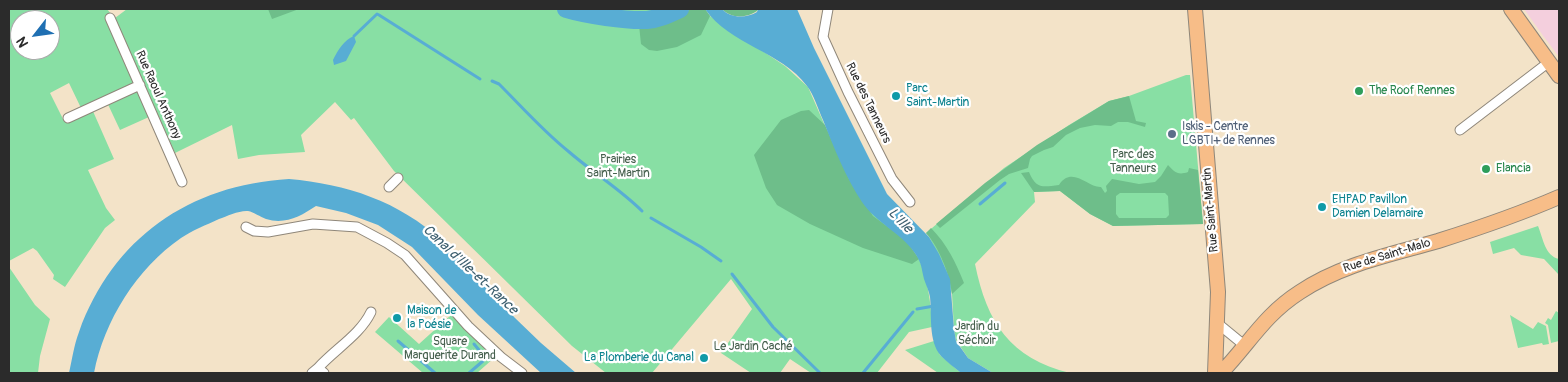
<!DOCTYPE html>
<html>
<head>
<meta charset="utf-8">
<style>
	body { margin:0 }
	#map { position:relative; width:1568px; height:382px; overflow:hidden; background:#f3e3c8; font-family:Pangolin,sans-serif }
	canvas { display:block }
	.frame { position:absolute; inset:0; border:10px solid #2b2b2b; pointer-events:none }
	.north { position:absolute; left:10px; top:10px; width:50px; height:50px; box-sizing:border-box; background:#fff; border:1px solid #aaa; border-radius:50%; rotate:240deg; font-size:14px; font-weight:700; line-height:20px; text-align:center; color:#2b2b2b }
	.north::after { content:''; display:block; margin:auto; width:18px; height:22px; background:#1f6fb2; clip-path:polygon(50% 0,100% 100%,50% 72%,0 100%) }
</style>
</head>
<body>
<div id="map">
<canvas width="1568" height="382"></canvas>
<div class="frame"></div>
<div class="north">N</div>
</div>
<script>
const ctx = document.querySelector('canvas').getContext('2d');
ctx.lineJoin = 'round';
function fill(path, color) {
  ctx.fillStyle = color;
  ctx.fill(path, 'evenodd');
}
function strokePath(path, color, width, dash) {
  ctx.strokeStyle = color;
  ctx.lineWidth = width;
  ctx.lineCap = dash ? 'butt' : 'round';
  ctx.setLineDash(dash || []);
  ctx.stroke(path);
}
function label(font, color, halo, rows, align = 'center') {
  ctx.font = font + ' Pangolin,sans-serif';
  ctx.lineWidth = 4.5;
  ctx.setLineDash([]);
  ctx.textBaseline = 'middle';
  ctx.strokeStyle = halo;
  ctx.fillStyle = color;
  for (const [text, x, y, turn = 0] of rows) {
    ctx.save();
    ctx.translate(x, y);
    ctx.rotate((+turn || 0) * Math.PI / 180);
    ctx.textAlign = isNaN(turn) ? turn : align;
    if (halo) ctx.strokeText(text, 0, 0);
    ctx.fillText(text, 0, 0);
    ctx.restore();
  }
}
fill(new Path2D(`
	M1524,9h35v48l-15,-20z`), '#f4cfdd');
fill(new Path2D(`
	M9,9h98l4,5 -6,5 44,98 -29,13 -15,-32 -24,10 -12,-25 -19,10 14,28 28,-12 22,50 -26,11 18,38 9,12 -10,8 -40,59 -12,-8 1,-4 -17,-24 -4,-3 -24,13zM20,20h30v30h-30z
	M127,9h578l5,7 75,50 23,21 25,57 86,115c9,21 12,44 13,68l-23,5 -32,41h-66l-21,-14 -10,14h-29l-30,-20 31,-44 -21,-30 -79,94h-46l-34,-27 -178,-175 -40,-53 -3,2 -16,-18 -34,33 4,17 -46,3 -21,4 -6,-34 -57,28 -60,-135z
	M1186,75h4l13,149 -90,2 -23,-12 -30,-23 -26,1 1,10 -60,62c12,59 35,94 95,109h-77l-25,-15 -12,-18 -2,-11 -2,-35 -8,-28 -15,-29 -3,-4 78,-65 65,-43 40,-24 20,-5z
	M1538,226c5,12 7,30 21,33v16l-15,-16 -23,-4 -7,-7 -21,6 -3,-12z
	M9,267l26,38 15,14 -10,37 -2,17h-29z
	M1556,311l3,2v28l-8,2 -3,-18 -3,-2 3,-5 3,2z
	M451,315l43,43 -17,15h-54l-48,-41 14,-15 30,27z
	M1510,315l23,14 5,-7 8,4 3,18 -6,1 -1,-2 -24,5z
	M934,341l6,14 21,18h-23l-33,-23z`), '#88dfa4');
fill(new Path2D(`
	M268,9h31l-27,10z
	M691,9h14l5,7 -9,19 -24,12 -20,4 -8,-1 -8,-6 -2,-19c20,2 35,-6 52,-16z
	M722,9h36l-1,2c-10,7 -26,8 -35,-2z
	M1129,96l7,25 10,2 -1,4 -17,-5h-10l-7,4 -16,-1 -15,3 -14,7 -13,12 -9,3 -12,6 -2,3 -2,9 -19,6 -9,6 -60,48 -4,-4 49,-41 52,-38 72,-44z
	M809,110l16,15 24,54 24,37 34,25 12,18 -7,5 -49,-16 -53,-24 -33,-19 -11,-17 -12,-33 27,-35 20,-9z
	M1168,165c6,6 9,11 20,7l1,-4 9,2 5,54 -90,2 -23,-12 -30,-23 -26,1 -13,-19 8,-1c7,17 13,15 30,13 13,-20 29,3 42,2l4,6 2,-2 -1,-5 6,-7 27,5 16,-2 6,-6zM1120,193h45l3,3 1,19 -3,3h-47l-3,-4v-18z
	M931,228c16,16 25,35 33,55l-12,11c-2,-19 -13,-47 -26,-61z`), '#6ebe8a');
fill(new Path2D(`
	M705,9h17c9,10 25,9 35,3l1,-3h39l17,39 73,146 42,43 10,17 11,25 4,50 2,12 12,17 25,15h-32c-6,-5 -14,-11 -20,-17 -13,-15 -9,-41 -11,-59 -1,-6 -4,-12 -6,-18 -3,-12 -2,-16 -10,-27 -14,-20 -38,-29 -52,-50 -16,-24 -28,-54 -39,-82 -5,-11 -9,-25 -16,-34 -26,-35 -77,-41 -102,-77z
	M354,36l2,6 -10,19 -12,4 -1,-5c5,-10 11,-20 21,-24z
	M289,179c57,5 110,22 153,62l73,77 26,25 35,30h-35l-63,-58 -66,-68 -34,-22 -32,-12 -30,-7c-15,10 -31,19 -50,13 -6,-2 -12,-7 -18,-8 -8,-1 -21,5 -29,8 -13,6 -26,11 -38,19 -44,30 -77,83 -87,135h-25c3,-13 5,-28 10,-41 34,-94 110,-147 210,-153z`), '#58add4');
strokePath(new Path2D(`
	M354,36l23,-22 2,1 101,64
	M492,81l7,3c23,23 44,47 69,67 24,21 52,38 74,60
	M980,204l25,-21
	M651,218l50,29 20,14
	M732,274l41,53 47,46
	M917,309l17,-3
	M398,341l37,32
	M469,373l14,-12 1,-5 -10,-12
	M863,373l50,-61`), '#58add4', 3);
strokePath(new Path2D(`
	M566,9c20,6 60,12 81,11 12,-1 22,-6 33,-11`), '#58add4', 18);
const street = new Path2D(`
	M828,9l-5,28 25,55 44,87 18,23
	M110,18l72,164
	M68,118l72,-33
	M1460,130l89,-68
	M389,187l9,-9
	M246,227l8,4 14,1 45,-8 44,3 30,16 18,12 63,71 33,31 21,16
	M1216,322l28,23
	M318,368c17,-19 42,-33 53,-56
	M312,373l6,-5 6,5`);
const primary = new Path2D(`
	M1195,9l23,283 -3,81
	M1511,9l48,67
	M1221,373c28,-29 43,-58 79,-81 42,-28 90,-37 138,-51 41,-13 82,-27 121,-44`);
strokePath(street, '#8f877a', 11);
strokePath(primary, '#8f877a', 16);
strokePath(street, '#fff', 9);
strokePath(primary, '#f7bd88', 14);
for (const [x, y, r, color] of [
	[1359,91,5,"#2e9e5b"],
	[896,96,5,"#0f9aa8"],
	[1172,134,5,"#5c6f8a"],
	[1486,169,5,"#2e9e5b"],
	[1322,207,5,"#0f9aa8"],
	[397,318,5,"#0f9aa8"],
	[704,358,5,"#0f9aa8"]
]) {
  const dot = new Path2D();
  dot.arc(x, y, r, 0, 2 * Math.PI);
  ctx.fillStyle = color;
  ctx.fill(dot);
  strokePath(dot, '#fff', 2);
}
label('12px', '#0d838f', '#fff', [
	["Parc",906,89],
	["Saint-Martin",906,103],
	["EHPAD Pavillon",1332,200],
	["Damien Delamaire",1332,214],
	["Maison de",407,311],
	["la Poésie",407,325],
	["La Plomberie du Canal",694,358,"right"]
], 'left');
label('12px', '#27864d', '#fff', [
	["The Roof Rennes",1369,91],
	["Elancia",1496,169]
], 'left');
label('12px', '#2b2b2b', '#fff', [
	["Rue Raoul Anthony",158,95,66],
	["Rue des Tanneurs",868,103,64],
	["Rue Saint-Martin",1211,210,-95],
	["Rue de Saint-Malo",1387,256,-17]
]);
label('12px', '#4e5e75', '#fff', [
	["Iskis - Centre",1182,127],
	["LGBTI+ de Rennes",1182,141]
], 'left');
label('12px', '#47614f', '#fff', [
	["Parc des",1133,155],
	["Tanneurs",1133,169],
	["Prairies",618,160],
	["Saint-Martin",618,174],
	["Jardin du",977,327],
	["Séchoir",977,341],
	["Square",450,342],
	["Marguerite Durand",450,356],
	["Le Jardin Caché",753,347]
]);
label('italic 14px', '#3d5f6f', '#fff', [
	["L'Ille",900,221,46],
	["Canal d'Ille-et-Rance",470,270,43]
]);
</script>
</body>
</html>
